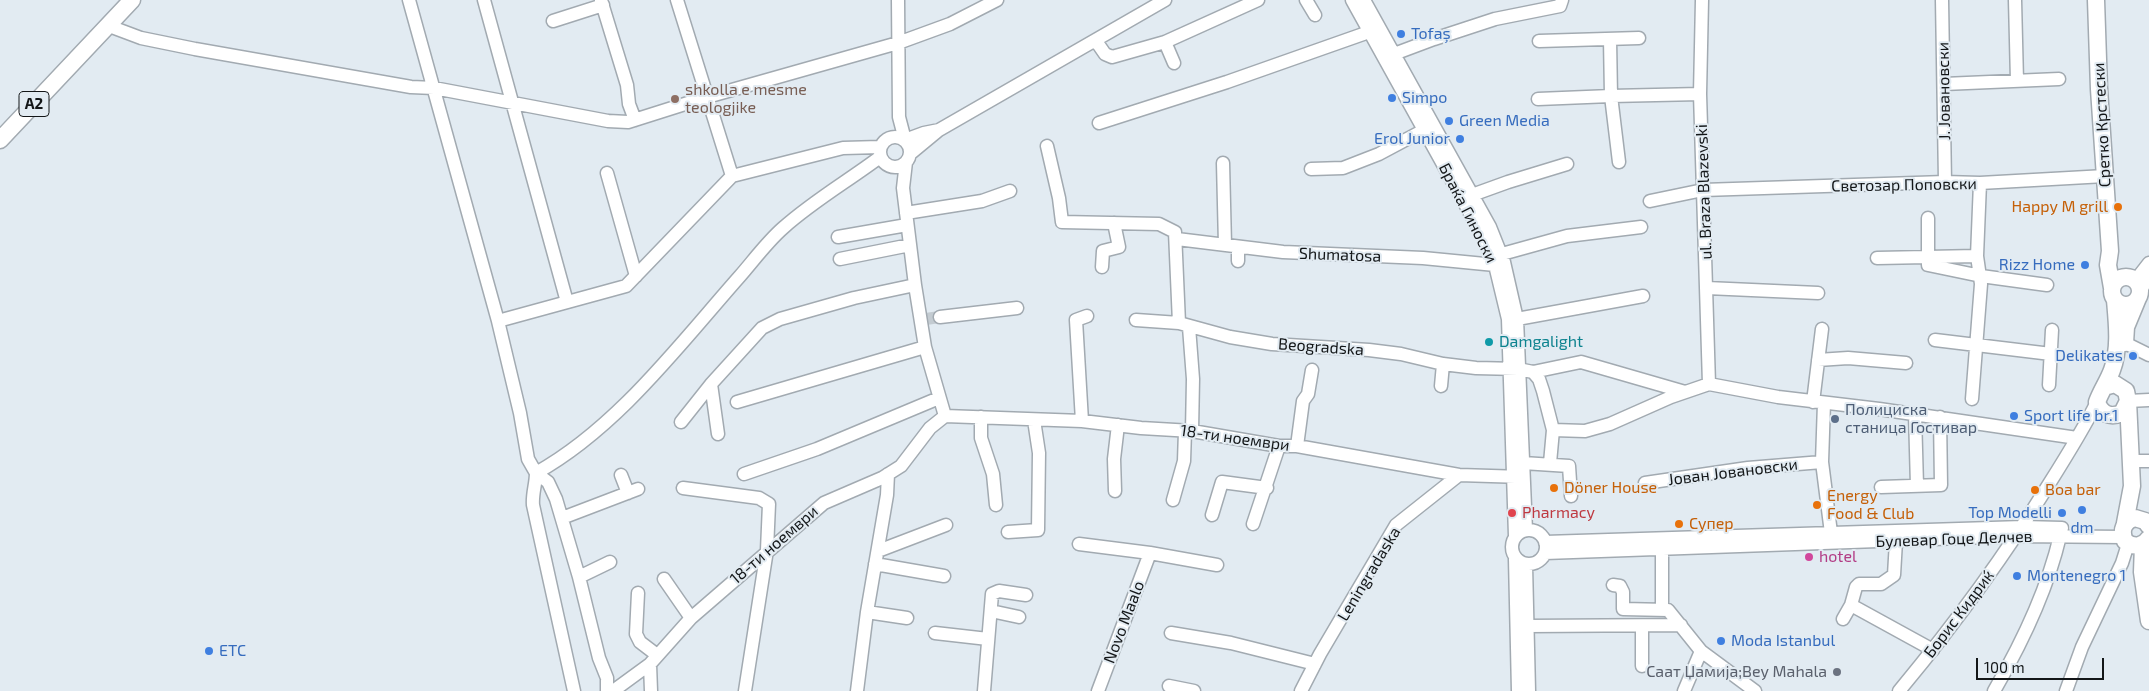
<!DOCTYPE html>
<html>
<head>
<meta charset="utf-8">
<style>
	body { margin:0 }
	#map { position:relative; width:2149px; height:691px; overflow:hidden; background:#e2ebf2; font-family:"Exo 2",sans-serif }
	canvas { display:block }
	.scale { position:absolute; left:1976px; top:658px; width:128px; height:22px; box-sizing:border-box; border:2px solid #131618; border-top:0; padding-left:6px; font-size:15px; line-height:18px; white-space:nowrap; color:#131618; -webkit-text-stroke:4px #e2ebf2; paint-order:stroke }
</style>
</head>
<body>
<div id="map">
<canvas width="2149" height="691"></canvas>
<div class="scale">100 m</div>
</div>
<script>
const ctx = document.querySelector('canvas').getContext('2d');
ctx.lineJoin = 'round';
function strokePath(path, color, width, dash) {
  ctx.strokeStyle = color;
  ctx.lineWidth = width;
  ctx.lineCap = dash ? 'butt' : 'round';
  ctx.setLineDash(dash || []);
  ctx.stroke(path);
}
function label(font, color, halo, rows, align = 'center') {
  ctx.font = font + ' "Exo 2",sans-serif';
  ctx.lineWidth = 4;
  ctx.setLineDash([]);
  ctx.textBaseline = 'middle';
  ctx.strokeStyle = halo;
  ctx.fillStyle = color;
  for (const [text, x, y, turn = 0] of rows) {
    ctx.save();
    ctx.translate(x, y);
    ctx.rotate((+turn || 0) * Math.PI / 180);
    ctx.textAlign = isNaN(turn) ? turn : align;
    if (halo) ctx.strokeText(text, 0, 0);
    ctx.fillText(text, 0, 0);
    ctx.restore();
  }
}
strokePath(new Path2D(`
	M926,319l14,-2`), '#c3cbd1', 12, [12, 6]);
const minor = new Path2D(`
	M409,0l89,321 22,92 8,46 8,14 12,9 8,17 23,78 20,81 8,20v13
	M484,0l83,302
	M601,0l26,85 2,19 6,16
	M677,0l55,176
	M898,0l1,117 6,23 19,-7 15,-3
	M1306,0l9,15
	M1352,0l128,231 15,34 13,54 7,217
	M1364,0l126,227 14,35 13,57 9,211
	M1702,0l-2,94 9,290
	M1942,0l3,182
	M2015,0l2,81
	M553,21l50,-16
	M109,26l32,12 54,11 216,38 23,1 174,33 20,1 79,-25 191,-54 52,-19 47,-24
	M1096,41l9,13 7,3 53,-15 93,-42
	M1539,41l100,-3
	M1165,42l9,21
	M1394,54l40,-15 61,-20 65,-13 2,-6
	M1944,84l115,-5
	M1538,99l73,-3 -1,-57
	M1099,123l128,-41 142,-50
	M880 152a15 15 0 1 1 30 0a15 15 0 1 1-30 0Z
	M1047,146l12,52 3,24 97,2 16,8 4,91
	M910,154l29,-24 226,-130
	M906,162l-3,26 12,97 10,62 20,69
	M1619,162l-8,-66 89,-2
	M1223,163l2,82
	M1311,169l32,-1 36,-14 45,-24
	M607,173l29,103
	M1472,195l36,-13 59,-18
	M1650,201l53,-11 242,-8 35,1 125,-7
	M906,213l76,-12 28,-10
	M1928,218v47l53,11 66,9
	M838,237l69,-12
	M1177,239l106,13 140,6 72,7 7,-3
	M1238,247v14
	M1502,254l65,-18 74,-9
	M1877,258l100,-2
	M840,259l70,-14
	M1102,267l1,-16 16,-4 -5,-24
	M2135,281l14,-18
	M1707,288l111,5
	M2140,292l9,-16
	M940,317l77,-9
	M1517,319l126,-23
	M1136,320l43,3 51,14 42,7 97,6 32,4 42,10 33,4 42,1 15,3 6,7 4,12 10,39 32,1 25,-7 61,-27 38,-13 69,13 101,12 198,29
	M498,321l128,-35 106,-110 111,-28 37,-1
	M1189,327l4,52 -1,52
	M1935,340l116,14
	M2125,343l24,12
	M1818,360l30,-2 58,5
	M1533,372l48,-10 104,30
	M711,384l7,50
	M2049,385l3,-55
	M1441,386l2,-22
	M1972,399l9,-115 -4,-28 3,-73
	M2128,401l21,-1
	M737,402l188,-55
	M1813,402l9,-73
	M1824,403l-2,59 9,71
	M1915,414l2,72
	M981,417v21l12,36 3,31
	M1082,421l-6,-101 11,-4
	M681,422l31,-39 50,-55 18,-9 74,-21 61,-13
	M1297,446l6,-45 5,-7 4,-24
	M2131,461h18
	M1523,463l46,3 2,30
	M1550,463l3,-33
	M744,474l73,-25 122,-51
	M621,475l7,18
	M1645,483l103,-15 74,-6
	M1881,487l60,-2 -1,-68
	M683,488l76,10 10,6 -2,46 -22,141
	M1115,491l-1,-32 4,-34
	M1173,500l11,-39 1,-30
	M1212,515l10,-33 45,6
	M562,518l76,-29
	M1253,524l26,-78
	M1512 547a17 17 0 1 1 34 0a17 17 0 1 1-34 0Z
	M1008,532l30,-2 1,-77 -5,-33
	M1545,542l478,-15 39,1
	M1079,544l71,9 67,12
	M878,551l68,-26
	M1545,553l472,-17 106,1
	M1515,559l3,132
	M875,564l69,12
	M1526,565l3,126
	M579,577l31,-15
	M664,579l27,39
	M1613,585l7,1 3,6v17l45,1 33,41 54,40
	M638,593l-2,41 4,8 17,13
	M1851,605l82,45
	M1662,610v-61
	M991,611l28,6
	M867,612l40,6
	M1843,619l8,-14 5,-18 3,-3h22l13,-9 2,-34
	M1528,626l153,-1
	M1642,627v39
	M935,633l53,6
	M1171,633l60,10 84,21
	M650,664l1,27
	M1169,686l25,5
	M574,691l-41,-186c-1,-11 3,-21 3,-32 81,-45 143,-128 204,-197 14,-16 27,-34 43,-48 30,-27 65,-47 97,-71
	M613,691l37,-27 41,-46 133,-115 58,-25 19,-12 29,-38 15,-12 137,5 59,7 51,3 87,15h18l162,29 64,2
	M857,691l10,-79 20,-117 1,-21
	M984,691l8,-97 7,-3 27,4
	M1098,691l52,-138
	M1301,691l19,-37 76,-129 63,-50
	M1684,691l17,-40
	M1899,691c55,-66 105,-134 150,-207 17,-27 34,-54 48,-82
	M1994,691c28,-48 53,-100 66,-155
	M2066,691l16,-44 40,-84 6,-19`);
const major = new Path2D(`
	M2096,0l3,89 11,162 -2,14 4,23
	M0,140l132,-140
	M2112 291a14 14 0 1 1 28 0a14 14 0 1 1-28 0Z
	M2125,343l1,-16 12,-29
	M2104,387l11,-3 11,7 2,10 -6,12c-12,5 -21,1 -25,-11 4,-11 11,-21 15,-32 8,-21 5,-47 3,-70
	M2125,523l7,-37 -4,-85
	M2149,526l-4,-5 -10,-3c-11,3 -15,12 -10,23 8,7 18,6 24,-3
	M2143,545l-1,27 7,49`);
strokePath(minor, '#a2aab1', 15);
strokePath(major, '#a2aab1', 19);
strokePath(minor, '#fff', 12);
strokePath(major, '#fff', 16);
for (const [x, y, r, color] of [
	[1401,34,5,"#3f7fe0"],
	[1392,98,5,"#3f7fe0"],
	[675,99,5,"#8d6e63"],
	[1449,121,5,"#3f7fe0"],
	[1460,139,5,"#3f7fe0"],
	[2118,207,5,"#e8710a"],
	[2085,265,5,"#3f7fe0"],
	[1489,342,5,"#0f9aa8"],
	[2133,356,5,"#3f7fe0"],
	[2014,416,5,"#3f7fe0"],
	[1835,419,5,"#5c6f8a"],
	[1554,488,5,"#e8710a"],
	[2035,490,5,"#e8710a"],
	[1817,505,5,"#e8710a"],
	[2082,510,5,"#3f7fe0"],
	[1512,513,5,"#e0444e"],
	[2062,513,5,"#3f7fe0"],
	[1679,524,5,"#e8710a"],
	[1809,557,5,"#d1479c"],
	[2017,576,5,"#3f7fe0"],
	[1721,641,5,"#3f7fe0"],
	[209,651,5,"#3f7fe0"],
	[1837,672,5,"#6b7280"]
]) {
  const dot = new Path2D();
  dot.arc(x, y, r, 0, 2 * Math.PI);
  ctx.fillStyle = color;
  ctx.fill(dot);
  strokePath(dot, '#e2ebf2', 2);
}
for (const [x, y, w] of [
	[34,104,30]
]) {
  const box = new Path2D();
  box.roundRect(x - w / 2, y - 12.5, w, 25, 4);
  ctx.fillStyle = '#e2ebf2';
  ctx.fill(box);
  strokePath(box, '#131618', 1);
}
label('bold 15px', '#131618', null, [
	["A2",34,104]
]);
label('16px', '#366cbe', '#e2ebf2', [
	["Tofaş",1411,34],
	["Simpo",1402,98],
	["Green Media",1459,121],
	["Erol Junior",1450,139,"right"],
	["Rizz Home",2075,265,"right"],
	["Delikates",2123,356,"right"],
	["Sport life br.1",2024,416],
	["Top Modelli",2052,513,"right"],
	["dm",2082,528,"center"],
	["Montenegro 1",2027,576],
	["Moda Istanbul",1731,641],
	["ETC",219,651]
], 'left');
label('16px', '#785e54', '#e2ebf2', [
	["shkolla e mesme",685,90],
	["teologjike",685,108]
], 'left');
label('16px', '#131618', '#e2ebf2', [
	["Ј. Јовановски",1944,91,-91],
	["Сретко Крстески",2102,125,-93],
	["Светозар Поповски",1904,185,-1],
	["ul. Braza Blazevski",1704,192,-92],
	["Браќа Гиноски",1468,213,63],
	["Shumatosa",1340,255,2],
	["Beogradska",1321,347,4],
	["18-ти ноември",1235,438,8],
	["Јован Јовановски",1733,472,-7],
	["Булевар Гоце Делчев",1954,539,-2],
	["18-ти ноември",774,545,-41],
	["Leningradaska",1369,574,-59],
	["Борис Кидриќ",1959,614,-53],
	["Novo Maalo",1124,622,-69]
]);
label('16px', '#c56008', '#e2ebf2', [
	["Happy M grill",2108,207,"right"],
	["Döner House",1564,488],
	["Boa bar",2045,490],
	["Energy",1827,496],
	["Food & Club",1827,514],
	["Супер",1689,524]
], 'left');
label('16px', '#0d838f', '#e2ebf2', [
	["Damgalight",1499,342]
], 'left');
label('16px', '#4e5e75', '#e2ebf2', [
	["Полициска",1845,410],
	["станица Гостивар",1845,428]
], 'left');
label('16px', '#be3a42', '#e2ebf2', [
	["Pharmacy",1522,513]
], 'left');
label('16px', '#b23c85', '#e2ebf2', [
	["hotel",1819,557]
], 'left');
label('16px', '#5b616d', '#e2ebf2', [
	["Саат Џамија;Bey Mahala",1827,672]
], 'right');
</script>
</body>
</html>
